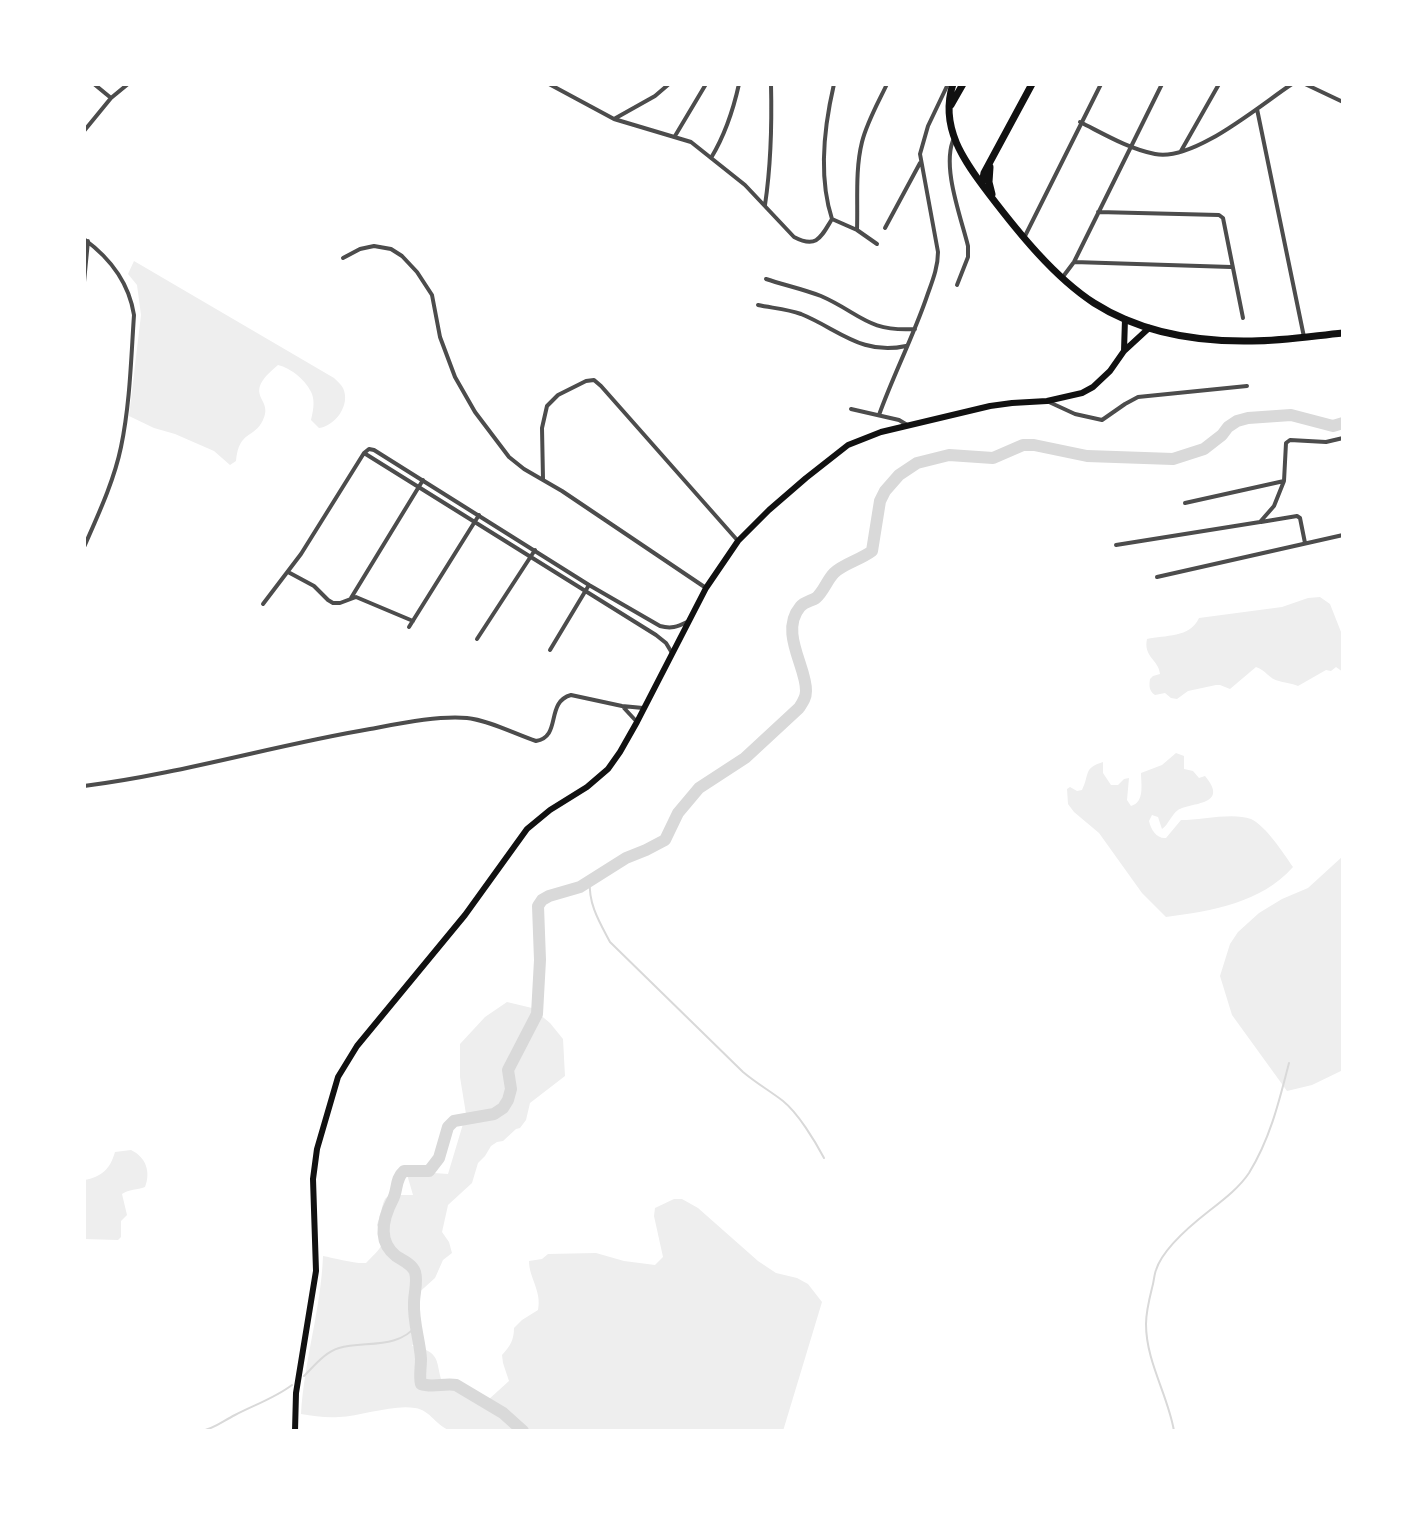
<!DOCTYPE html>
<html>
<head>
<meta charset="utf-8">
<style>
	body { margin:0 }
	#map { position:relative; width:1427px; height:1515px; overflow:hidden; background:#fff; font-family:Inter,sans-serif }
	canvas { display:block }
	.frame { position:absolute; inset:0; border:86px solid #fff; pointer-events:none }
</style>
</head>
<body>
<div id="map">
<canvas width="1427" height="1515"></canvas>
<div class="frame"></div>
</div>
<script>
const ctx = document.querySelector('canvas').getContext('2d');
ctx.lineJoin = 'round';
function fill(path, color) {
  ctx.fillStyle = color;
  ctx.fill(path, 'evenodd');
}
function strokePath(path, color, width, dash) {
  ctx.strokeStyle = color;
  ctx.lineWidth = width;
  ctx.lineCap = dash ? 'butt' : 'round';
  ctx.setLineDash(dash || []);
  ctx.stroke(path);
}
fill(new Path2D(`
	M134,261l200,117c3,3 7,6 9,10 8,17 -8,38 -24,40l-8,-8c2,-9 4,-17 1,-26 -5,-13 -21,-26 -34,-29 -39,32 -3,32 -15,55 -9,19 -24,10 -27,41l-6,4 -16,-14 -39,-17 -21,-6 -25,-12 12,-101 -4,-30 -9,-11z
	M1320,597l10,7 13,33v35l-7,-5 -5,4 -5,-1 -28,16c-7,-3 -12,-3 -19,-5 -10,-2 -13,-11 -23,-14l-26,22 -10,-4h-4l-28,6 -11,8 -6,-1 -6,-5 -10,2c-6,-4 -6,-9 -5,-16l3,-3 7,-2c-1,-14 -17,-17 -13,-35 18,-4 43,-1 52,-21l83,-11 26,-9z
	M1176,753l8,3v13l9,2 6,7 6,-2c25,30 -14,26 -27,34 -7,5 -9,14 -16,19l-4,-12 -6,-2 -3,6c2,9 8,18 17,17l15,-18c20,0 52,-8 70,-1 15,7 33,35 42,48 -32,36 -81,44 -127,50l-24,-24 -43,-60 -25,-21 -6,-8 -1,-15 3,-2 7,4 5,-1c8,-16 1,-22 21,-28v11l8,12h7l6,-6 5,-1 -2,22 4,6c14,-4 10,-22 10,-33l21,-8z
	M1343,856v214l-31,15 -25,6 -55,-76 -12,-39 10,-32 8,-12 21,-19 23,-14 26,-11z
	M507,1002l25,6 18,15 13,16 2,37 -35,27 -4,17 -6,8 -4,1 -13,12 -6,1 -6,4 -6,10 -7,7 -6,20 -24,22 -6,27 7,10 3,11 -9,7 -8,18 -21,19 1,44 -3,5c34,6 21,20 33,42l22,3 10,8 6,2 5,-1 21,-19 -6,-18 -1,-8c8,-9 12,-15 12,-27l8,-8 16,-10c4,-19 -9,-32 -9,-49l13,-2 6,-5 48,-1 28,8 31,4 8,-8 -9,-41 1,-8 19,-9h8l16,9 60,53 18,12 21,5 11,6 14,18 -39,129h-331c-16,-4 -21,-21 -37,-23 -21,-4 -54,8 -76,9 -13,1 -25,-1 -38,-3 3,-53 20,-105 22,-158 11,2 32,8 43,7 12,-13 24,-19 11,-38 11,-31 0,-30 36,-30l-7,-24 42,3 18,-60 -6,-37v-33l25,-27z
	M131,1150c15,7 20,22 14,37 -8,3 -16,2 -23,7l5,21 -6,6v16l-3,3 -34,-1v-59c18,-3 26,-11 31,-28z`), '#eee');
strokePath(new Path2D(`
	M590,881c-2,23 10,42 20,61l133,130c13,11 27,19 40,29 15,12 32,40 41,57
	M304,1376c10,-10 21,-24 35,-28 26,-7 59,1 77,-22
	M201,1431c13,-2 22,-10 34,-16 19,-10 40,-17 57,-30
	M1174,1431c-6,-36 -28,-69 -28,-107 0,-12 3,-24 6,-36 2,-6 2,-13 4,-18 7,-22 35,-45 53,-59 14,-11 30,-23 40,-38 21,-34 30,-71 40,-110`), '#d9d9d9', 2);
strokePath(new Path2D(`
	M523,1431l-20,-18 -47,-28c-12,-2 -24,3 -35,-1 -2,-8 0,-16 0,-25 -1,-18 -8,-37 -7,-56 0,-10 4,-21 1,-31 -3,-8 -13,-12 -19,-16 -19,-15 -13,-38 -3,-57 5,-10 2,-20 11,-28h25l10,-13 9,-31 6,-6 40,-7 9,-6 5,-8 3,-11 -3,-19 29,-56 3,-54 -2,-54 4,-6 7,-4 31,-9 46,-29 20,-8 19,-10 13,-27 21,-25 46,-30 54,-50c4,-6 7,-10 7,-17 1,-23 -27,-59 -6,-84 4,-5 11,-6 16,-9 8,-7 11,-18 18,-25 9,-9 26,-13 38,-22l8,-50 5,-10 14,-16 18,-12 32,-8 44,3 30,-13h11l53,11 86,3 31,-10 18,-14 6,-8 9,-6 11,-3 43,-3 42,11 10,-3`), '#d9d9d9', 12);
strokePath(new Path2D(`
	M94,84l17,14
	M549,84l65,35 77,23 54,43 49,52c23,12 27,0 38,-18
	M1305,84l38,18
	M1257,109l47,228
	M614,119l41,-23 14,-12
	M1080,122c24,12 49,27 75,32 39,8 105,-49 137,-70
	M84,131l27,-33 17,-14
	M675,136l31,-52
	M954,138c-13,28 7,79 14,108v11l-11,28
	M1181,151l38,-67
	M711,158c14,-23 22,-47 28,-74
	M765,205c6,-40 7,-80 6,-121
	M1098,212l121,3 4,3 20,100
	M832,219c-14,-43 -8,-92 2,-135
	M832,219l25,11 20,14
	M885,228l35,-65
	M857,230c1,-29 -2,-60 5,-88 5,-20 16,-39 25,-58
	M1024,238l77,-154
	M84,239c26,19 45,44 50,76 -3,44 -4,89 -13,132 -7,34 -23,68 -37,100
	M343,258l17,-9 14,-3 17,3 11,7 15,16 15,23 8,42 15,40 20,35 34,45 15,12 38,22 144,97
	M1074,262l157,5
	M1062,278l12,-16 88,-178
	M766,279c18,6 37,10 55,17 39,17 46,36 94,33
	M84,282l4,-41
	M758,305c14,3 29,4 43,9 37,15 61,42 105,32
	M1049,402l26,12 27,6 23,-16 13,-7 109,-11
	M851,409l48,11 10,6
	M879,415c14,-39 33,-76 47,-116 5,-15 12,-30 12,-47l-18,-98 8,-28 20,-42
	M543,479l-1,-51 5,-22 11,-11 28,-14 8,-1 7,6 137,155
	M1185,503l99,-22 2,-38 4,-3 36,2 17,-4
	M1261,522l36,-6 3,2 5,25
	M1116,545l144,-23 14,-16 10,-25
	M288,572l26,14 14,14 5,3h7l16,-6 57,24
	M1157,577l186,-42
	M351,598l72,-118
	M263,604l38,-50 63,-101
	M409,627l70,-112
	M477,639l58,-89
	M550,650l39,-65
	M672,653l-6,-10 -10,-8 -292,-182 5,-4 5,1 215,135 71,41c11,3 17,1 27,-4
	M624,708l13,14
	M84,786c96,-12 191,-41 286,-57 27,-5 70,-14 97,-11 21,2 48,16 69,23 26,-4 9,-39 35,-46l51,11 21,2
	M1342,1431h1`), '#4c4c4c', 4);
strokePath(new Path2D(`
	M1124,351l1,-32
	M295,1431l1,-38 20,-122 -3,-92 4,-30 21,-72 19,-31 108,-131 62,-86 23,-19 37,-23 21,-18 12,-17 17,-30 69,-134 32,-47 31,-31 37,-32 42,-33 33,-13 109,-26 22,-3 35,-2 35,-8 11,-6 17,-16 14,-20 25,-23`), '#111', 6);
strokePath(new Path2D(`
	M953,84c-14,43 11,77 36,110 29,38 65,83 105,109 47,30 104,39 158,38 30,0 61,-5 91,-8
	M951,105l12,-21
	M990,167l-1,15 3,12
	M982,184l2,-11 48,-89`), '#111', 7);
</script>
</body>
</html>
